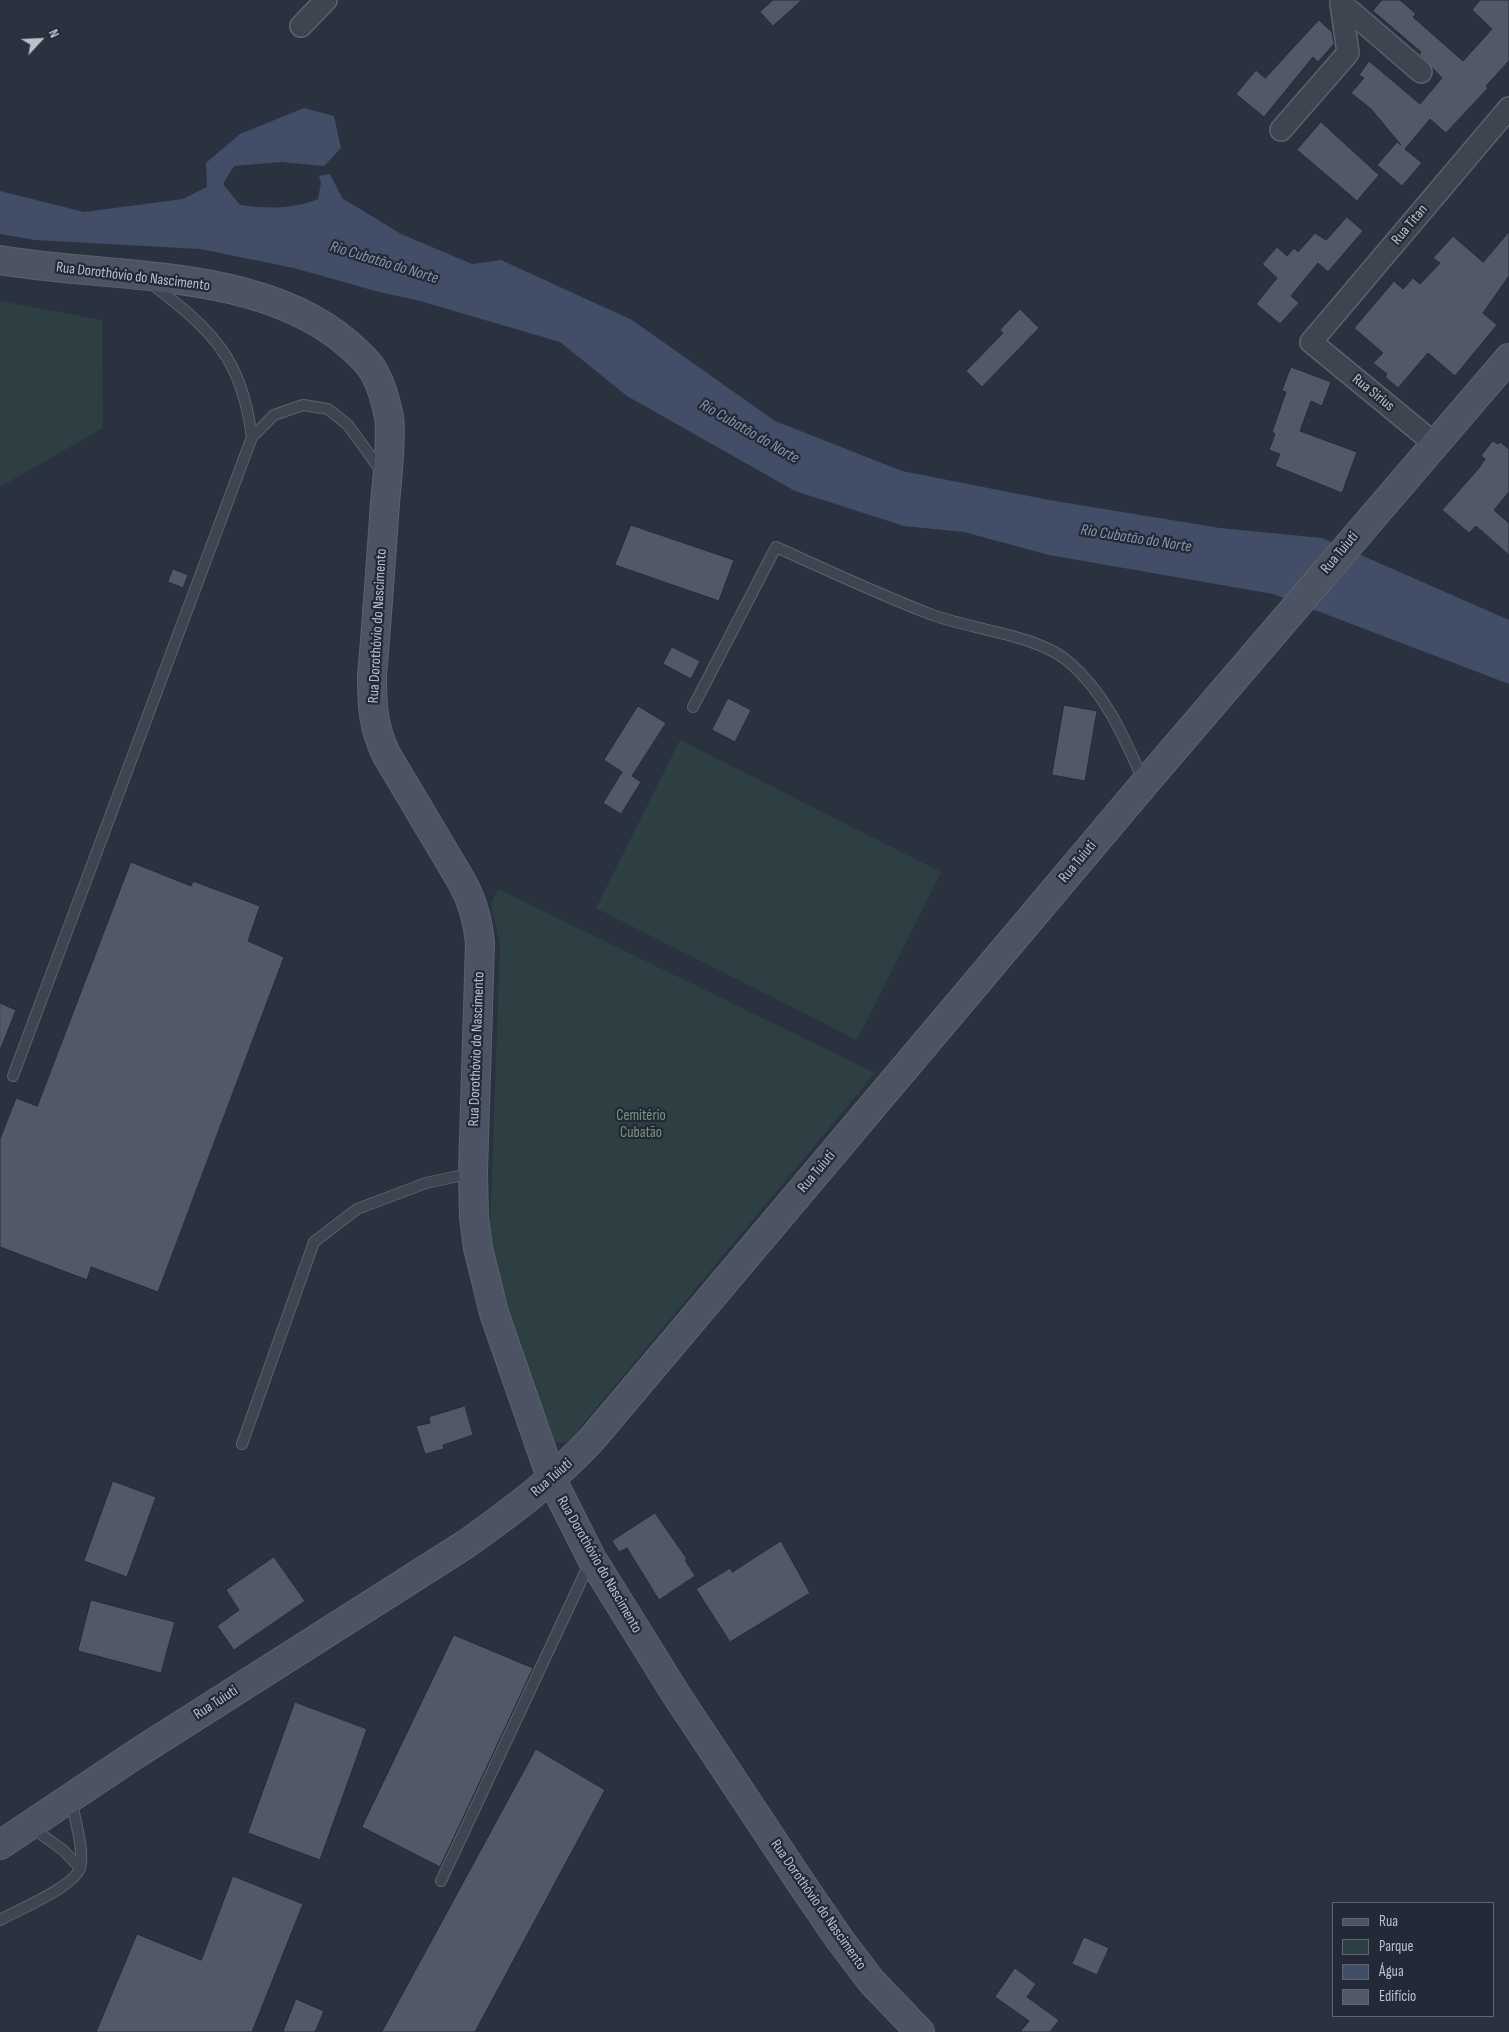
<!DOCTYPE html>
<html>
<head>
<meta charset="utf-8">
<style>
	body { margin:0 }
	#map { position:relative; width:1509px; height:2032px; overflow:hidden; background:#2a3240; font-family:"Sofia Sans Condensed",sans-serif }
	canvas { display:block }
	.legend { position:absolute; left:1332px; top:1902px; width:162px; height:115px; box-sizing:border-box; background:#232936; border:1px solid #606571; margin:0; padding:6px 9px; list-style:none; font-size:15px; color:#bbc0ca }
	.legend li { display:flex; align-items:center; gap:10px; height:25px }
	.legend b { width:25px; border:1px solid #606571 }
	.north { position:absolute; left:15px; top:15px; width:50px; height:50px; -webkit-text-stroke:4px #232936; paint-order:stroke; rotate:65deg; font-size:14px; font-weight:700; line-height:20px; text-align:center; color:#bbc0ca }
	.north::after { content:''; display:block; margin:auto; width:18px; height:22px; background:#bbc0ca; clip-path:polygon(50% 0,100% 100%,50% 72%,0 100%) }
</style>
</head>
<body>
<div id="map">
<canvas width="1509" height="2032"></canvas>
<ul class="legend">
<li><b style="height:6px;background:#4c5363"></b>Rua</li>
<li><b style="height:14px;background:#2d3f42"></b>Parque</li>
<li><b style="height:14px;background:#424e67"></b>Água</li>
<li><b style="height:14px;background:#515969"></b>Edifício</li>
</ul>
<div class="north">N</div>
</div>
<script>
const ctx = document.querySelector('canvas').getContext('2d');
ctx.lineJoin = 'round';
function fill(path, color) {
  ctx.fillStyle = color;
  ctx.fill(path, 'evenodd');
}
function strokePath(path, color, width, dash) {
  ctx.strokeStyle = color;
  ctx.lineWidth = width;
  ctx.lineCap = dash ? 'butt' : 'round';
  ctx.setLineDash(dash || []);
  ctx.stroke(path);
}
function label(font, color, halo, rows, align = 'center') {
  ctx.font = font + ' "Sofia Sans Condensed",sans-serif';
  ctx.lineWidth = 4.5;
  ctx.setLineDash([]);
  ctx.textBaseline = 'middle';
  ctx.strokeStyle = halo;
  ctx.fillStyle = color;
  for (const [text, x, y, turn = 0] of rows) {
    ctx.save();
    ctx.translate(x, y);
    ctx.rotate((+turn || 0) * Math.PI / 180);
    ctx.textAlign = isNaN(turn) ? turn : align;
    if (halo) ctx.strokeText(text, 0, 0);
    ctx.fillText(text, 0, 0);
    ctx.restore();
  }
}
fill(new Path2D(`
	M0,301l102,19 1,108 -103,59z
	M680,740l261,132 -84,168 -261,-132z
	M498,889l377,184 -307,369 -14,1 -14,-7 -38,-124 -12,-83 10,-283 -9,-43z`), '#2d3f42');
fill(new Path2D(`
	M304,108l30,8 7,32 -17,18 -43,-4 -47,4 -11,18 17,21c27,4 53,4 78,-6l3,-16 -2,-7 11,-2 12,24 59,36 71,30 29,-4 131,60 143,101 127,50 147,29 171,28 102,10 187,82v64l-236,-90 -224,-39 -85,-23 -60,-6 -109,-35 -168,-95 -67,-54 -140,-41 -41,-9 -85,-24 -94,-19 -165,-9 -35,-6v-43l84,21 99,-13 24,-12 -1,-24 34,-29z`), '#424e67');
const building = new Path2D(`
	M773,0h29l-29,26 -13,-14z
	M1382,0h18l16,14 -3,3 50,44 29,-32 -20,-19 8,-10h29v61l-23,25 2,2 -42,45 -16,-14 -25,30 17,14 -20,23 -25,-21 20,-23 4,3 -30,-36 -20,-16 13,-15 -5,-3 10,-14 51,43 22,-26 -23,-24 2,-2 -48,-41z
	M1319,20l13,12 2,12 -16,18 -5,-5 -49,60 -28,-23 20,-24 9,8z
	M1321,122l58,53 -22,26 -60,-51z
	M1347,217l16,14 -35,41 -10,-9 -27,33 8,7 -19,21 -24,-20 21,-26 -15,-14 15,-17 10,9 7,-8 4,4 17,-19 11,7z
	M1509,232v44l-26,37 14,12 -42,51 -27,-23 -30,35 -13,-11 2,-3 -14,-11 10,-10 -29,-25 40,-47 9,8 10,-11 7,6 20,-21 -7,-5 20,-22 30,26z
	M1020,309l19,19 -57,59 -16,-16 37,-38 -3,-3z
	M1291,367l40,15 -9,24 -11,-5 -11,30 57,21 -15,41 -67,-27 5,-12 -11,-4 6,-16 -3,-2 14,-40 -4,-1z
	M1493,441l5,3 2,-2 9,7v43l-15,18 15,13v32l-33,-29 -7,7 -27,-23 37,-42 6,-9 -4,-3z
	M631,525l103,35 -15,41 -104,-36z
	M173,569l15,6 -5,13 -15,-6z
	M672,647l28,14 -9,18 -28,-15z
	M728,698l23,12 -16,32 -23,-12z
	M1064,705l33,6 -12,70 -33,-6z
	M638,706l28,17 -34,53 9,6 -20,32 -18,-11 19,-31 -18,-12z
	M131,862l60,24 2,-5 67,25 -12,35 36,16 -126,335 -67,-25 -4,13 -87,-33v-108l16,-41 21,8z
	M0,1003l16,7 -15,38h-1z
	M465,1406l8,29 -30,10 1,4 -19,5 -9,-28 14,-3 -1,-6z
	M113,1481l43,16 -29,80 -43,-16z
	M655,1513l32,46 -2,1 10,16 -36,24 -32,-52 -8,4 -7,-11z
	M781,1541l29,52 -80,49 -34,-53 34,-21 2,4z
	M274,1557l31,44 -71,49 -17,-24 22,-16 -13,-20z
	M91,1600l84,22 -14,51 -83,-22z
	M454,1635l79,33 -93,199 -78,-40z
	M295,1702l72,27 -47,131 -72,-27z
	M536,1749l69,41 -130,242h-93z
	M233,1876l70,28 -51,128h-156l41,-98 64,26z
	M1084,1937l25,11 -12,27 -25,-11z
	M1015,1968l21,16 -9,13 32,23 -9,12h-30l9,-11 -34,-24z
	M296,1999l28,12 -9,21h-32z`);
fill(building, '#515969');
strokePath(building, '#252b38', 1);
const lane = new Path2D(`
	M153,285c61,47 88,73 99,152l22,-22 29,-10 25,4 20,16 34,47
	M693,707l83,-160c51,23 102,47 154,67 41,16 106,20 139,48 37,32 55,75 74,118
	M13,1076l239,-639
	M242,1444l72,-202 43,-33 69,-26 46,-10
	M31,1827l32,23 17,18
	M441,1881l149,-319
	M0,1920c18,-10 74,-33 80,-52 5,-16 -6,-52 -9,-69`);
const street = new Path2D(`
	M1341,3l80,69
	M301,26l25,-26
	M1281,130l67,-77 -7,-50 3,-3
	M1435,444l-124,-102 198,-234`);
const secondary = new Path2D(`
	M0,260c110,19 258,7 347,83 10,9 22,19 28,31 7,13 11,28 14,43 3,21 -2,64 -4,86 -4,58 -8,116 -13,173 0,30 1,50 14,78l76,128c11,20 16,38 18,61l-7,229 1,45 4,31 16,65 58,167 40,79 85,137 124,187 39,57 32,42 48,50
	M0,1845l136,-91 330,-210c45,-32 88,-64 126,-105l553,-656 364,-425`);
strokePath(lane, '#5c626d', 12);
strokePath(street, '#5c626d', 24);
strokePath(secondary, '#5c626d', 30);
strokePath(lane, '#3e4450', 10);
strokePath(street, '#3e4450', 21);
strokePath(secondary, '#4c5363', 28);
label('15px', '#bbc0ca', '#232936', [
	["Rua Titan",1410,225,-50],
	["Rua Dorothóvio do Nascimento",133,277,7],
	["Rua Sirius",1373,393,39],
	["Rua Tuiuti",1340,553,-50],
	["Rua Dorothóvio do Nascimento",378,626,-87],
	["Rua Tuiuti",1078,862,-50],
	["Rua Dorothóvio do Nascimento",477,1049,-88],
	["Rua Tuiuti",817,1172,-50],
	["Rua Tuiuti",552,1478,-41],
	["Rua Dorothóvio do Nascimento",599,1565,60],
	["Rua Tuiuti",216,1703,-33],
	["Rua Dorothóvio do Nascimento",818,1905,55]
]);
label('15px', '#75987f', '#232936', [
	["Cemitério",641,1116],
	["Cubatão",641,1133]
]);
label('italic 16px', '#8694ae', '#232936', [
	["Rio Cubatão do Norte",384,263,17],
	["Rio Cubatão do Norte",749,432,30],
	["Rio Cubatão do Norte",1136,539,9]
]);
</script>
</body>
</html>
